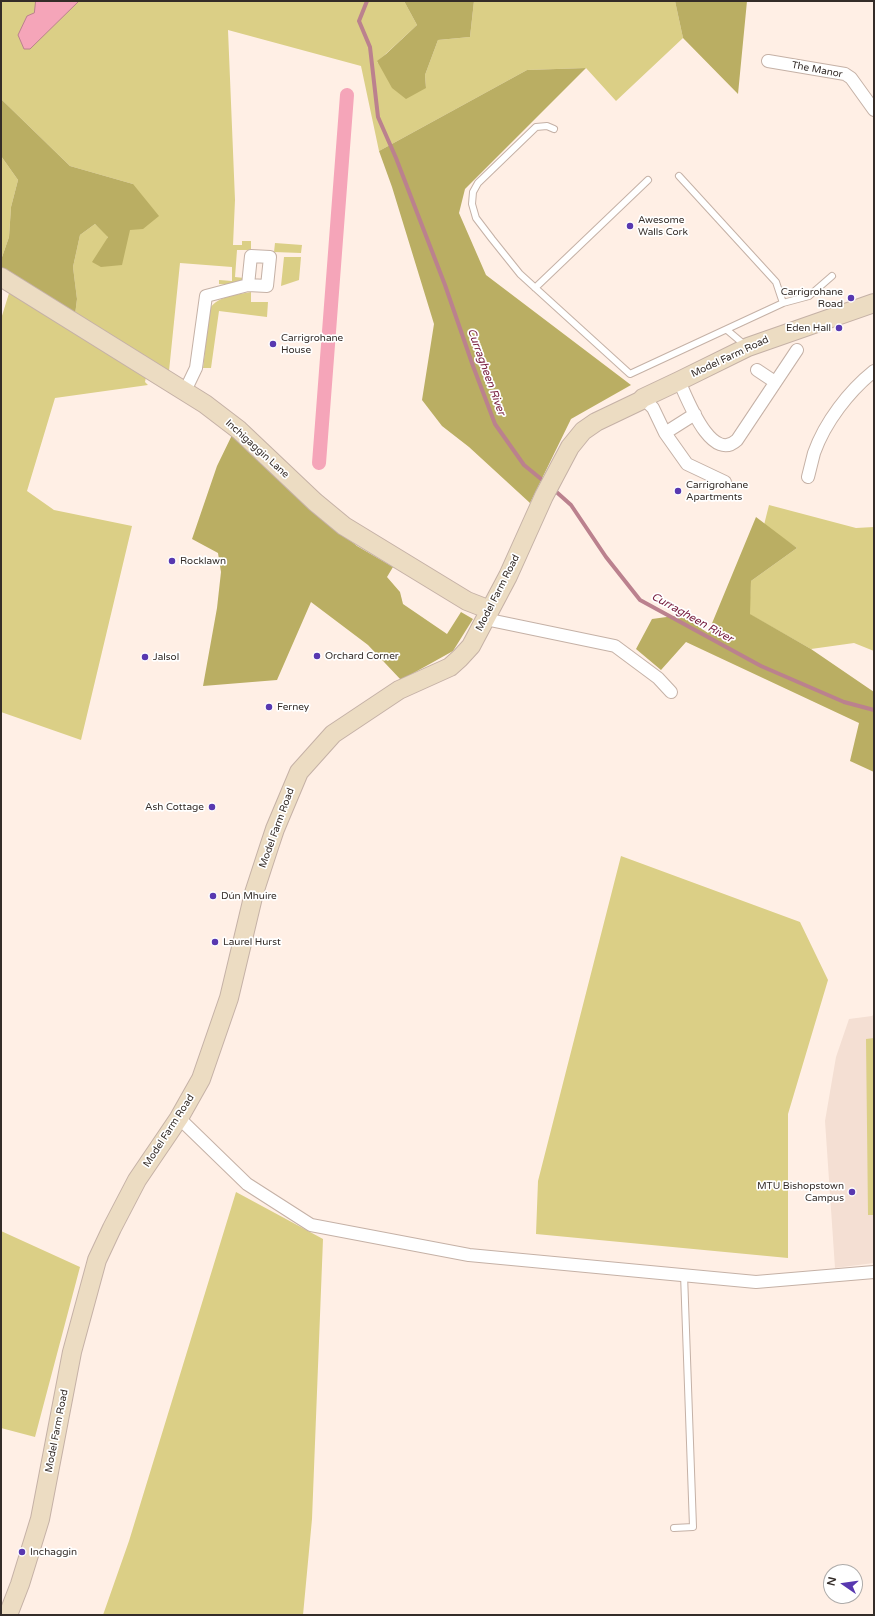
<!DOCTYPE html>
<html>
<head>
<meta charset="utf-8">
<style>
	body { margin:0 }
	#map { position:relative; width:875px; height:1616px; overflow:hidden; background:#ffefe5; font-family:"Varela Round",sans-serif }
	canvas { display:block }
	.frame { position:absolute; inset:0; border:2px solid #342c28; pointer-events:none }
	.north { position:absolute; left:823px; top:1564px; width:40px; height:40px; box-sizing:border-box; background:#fff; border:1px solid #aeaba9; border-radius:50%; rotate:283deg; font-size:11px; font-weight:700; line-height:16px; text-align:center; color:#342c28 }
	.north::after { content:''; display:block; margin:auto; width:14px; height:18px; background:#5838b0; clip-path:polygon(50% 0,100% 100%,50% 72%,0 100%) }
</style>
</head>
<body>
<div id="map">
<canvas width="875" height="1616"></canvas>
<div class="frame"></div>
<div class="north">N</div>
</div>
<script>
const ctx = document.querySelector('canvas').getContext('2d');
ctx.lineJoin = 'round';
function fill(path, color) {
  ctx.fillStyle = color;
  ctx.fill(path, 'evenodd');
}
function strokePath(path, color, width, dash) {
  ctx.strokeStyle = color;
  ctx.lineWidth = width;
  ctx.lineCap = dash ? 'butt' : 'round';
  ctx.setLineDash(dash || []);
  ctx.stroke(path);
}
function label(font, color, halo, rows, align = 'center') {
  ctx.font = font + ' "Varela Round",sans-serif';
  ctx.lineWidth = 3.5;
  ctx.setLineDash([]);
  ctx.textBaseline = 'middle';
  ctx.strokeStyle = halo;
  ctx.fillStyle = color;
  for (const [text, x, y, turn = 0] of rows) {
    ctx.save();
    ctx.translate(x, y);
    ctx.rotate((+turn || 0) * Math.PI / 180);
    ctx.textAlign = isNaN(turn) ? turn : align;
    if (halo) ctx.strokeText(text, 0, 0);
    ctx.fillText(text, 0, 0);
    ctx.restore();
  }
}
fill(new Path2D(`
	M874,1014v249l-39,5 -10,-147 11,-64 13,-38 23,-3z`), '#f4dfd3');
fill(new Path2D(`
	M1,1h403l13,24 -40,37 49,26 -1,-13 13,-35 32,-3 4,-36h201l8,37 -67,63 -30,-33 -59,2 -148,81 -18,-85 -133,-36 7,170 -2,45h9v-4h9v9h-14l-2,27 9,1 -1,3 -11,4 -13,-1v-4l13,1v-14l-52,-4 -11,108 -94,-56 2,-16 -4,-32 7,-32 15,-11 13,12 -7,31 32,-83 -63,-18 -69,-67z
	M1,156l17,24 -7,27 -2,30 -8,23z
	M275,243l27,2 -1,8 -27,-1z
	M284,257h17l-2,23 -18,6z
	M10,290l137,82 -2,10 3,3 -93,13 -28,93 27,19 78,16 -51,214 -80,-28v-393z
	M251,292v10h17l-1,15 -48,-6 -8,57h-8l7,-60c9,-12 26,-13 41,-16z
	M769,505l87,23 18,-1v124l-20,-8 -43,6 -62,-35 2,-33 46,-33 -33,-23z
	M621,856l179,66 28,58 -40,134v144l-252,-24 2,-53z
	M874,1038v177h-6l-2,-176z
	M236,1192l87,47 -11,280 -9,96h-200l26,-74z
	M1,1231l79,36 -45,170 -34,-9z`), '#dbcf86');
fill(new Path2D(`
	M404,1h70l-4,36 -32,3 -13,35 1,13 -20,11 -14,-11 -15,-27 9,-7 31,-29z
	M675,1h72l-9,93 -55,-56z
	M586,68l-121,121 -6,24 27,62 145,110 -60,34 -41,84 -61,-56 -27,-21 -20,-26 12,-76 -42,-137 -13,-36 148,-81z
	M1,99l69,67 63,18 26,32 -16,13 -13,1 -8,35 -21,2 -9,-5 16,-25 -13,-13 -15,11 -7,32 4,32 -2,16 -74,-44v-11l8,-23 2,-30 7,-27 -17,-24z
	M233,433l102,95 22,18 36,21 -6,10 13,15 3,12 44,30 14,-22 12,7 -20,32 -52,29 -33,-35 -57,-43 -34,78 -74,6 14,-78 4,-36 -3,-19 -26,-14 25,-73z
	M756,517l41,31 -46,33 -1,33 61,35 63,43v80l-24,-11 9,-38 -173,-81 -25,28 -25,-21 16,-30 29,-4 27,18z`), '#baae63');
const water = new Path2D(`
	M36,1h42v1l-48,47h-6l-6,-14 9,-19 7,-3z`);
fill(water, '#f5a5b9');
strokePath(water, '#bb818e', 1);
strokePath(new Path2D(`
	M367,1l-8,20 11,26 8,70 18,41 49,127 28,81 22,58 29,41 22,18
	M552,488l19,17 35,52 34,43 121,66 83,36 30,8`), '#bb818e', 4);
strokePath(new Path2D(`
	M319,463l28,-368`), '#f5a5b9', 14);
const lane = new Path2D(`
	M554,129l-7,-3 -11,1 -58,56 -5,9 -1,12 4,14 16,21 28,35 110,100 153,-71
	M679,176l97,106 7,21 26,-7 23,-20
	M535,288l113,-108
	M727,330l19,16
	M674,1528l19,-1 -9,-253`);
const street = new Path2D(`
	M768,61l77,13 6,4 23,32
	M757,370l18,12
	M679,381c8,17 32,83 58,59l60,-90
	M185,391l11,-23 10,-72 42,-11 19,1 3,-29 -19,-1 -3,29
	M643,398l10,10 12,25 22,31 38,18
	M665,433l30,-19
	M808,477c2,-8 4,-16 6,-24 11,-31 35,-62 60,-82
	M485,619l130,27 43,32 13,14
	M179,1118l68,66 64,41 158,30 287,27 118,-10`);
const secondary = new Path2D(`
	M1,277l204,127 34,26 76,72 29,24 123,75 23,9
	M8,1615l12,-31 20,-65 32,-167 25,-92 15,-32 25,-48 42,-62 22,-39 28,-81 25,-105 15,-46 6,-18 24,-57 34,-38 66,-44 51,-23 10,-9 11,-12 37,-70 36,-80 26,-49 13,-16 13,-9 44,-21 3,-3 36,-17 69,-34 126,-44`);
strokePath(lane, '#c5b1a6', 8);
strokePath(street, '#c5b1a6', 14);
strokePath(secondary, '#c5b1a6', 20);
strokePath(lane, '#fff', 6);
strokePath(street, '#fff', 12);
strokePath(secondary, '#ecdcc2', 18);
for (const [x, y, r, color] of [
	[630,226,4,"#5838b0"],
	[851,298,4,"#5838b0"],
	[839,328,4,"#5838b0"],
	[273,344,4,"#5838b0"],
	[678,491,4,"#5838b0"],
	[172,561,4,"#5838b0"],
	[317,656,4,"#5838b0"],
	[145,657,4,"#5838b0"],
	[269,707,4,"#5838b0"],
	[212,807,4,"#5838b0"],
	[213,896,4,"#5838b0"],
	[215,942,4,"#5838b0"],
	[852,1192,4,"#5838b0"],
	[22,1552,4,"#5838b0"]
]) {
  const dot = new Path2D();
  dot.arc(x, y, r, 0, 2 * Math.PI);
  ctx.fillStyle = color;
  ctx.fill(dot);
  strokePath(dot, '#fff', 1.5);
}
label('10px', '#342c28', '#fff', [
	["The Manor",817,70,11],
	["Model Farm Road",730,357,-25],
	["Inchigaggin Lane",257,449,42],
	["Model Farm Road",498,593,-63],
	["Model Farm Road",277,828,-70],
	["Model Farm Road",169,1131,-57],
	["Model Farm Road",57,1431,-79]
]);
label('10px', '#342c28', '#fff', [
	["Awesome",638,220],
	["Walls Cork",638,232],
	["Carrigrohane",843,292,"right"],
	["Road",843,304,"right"],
	["Eden Hall",831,328,"right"],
	["Carrigrohane",281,338],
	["House",281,350],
	["Carrigrohane",686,485],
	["Apartments",686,497],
	["Rocklawn",180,561],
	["Orchard Corner",325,656],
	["Jalsol",153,657],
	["Ferney",277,707],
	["Ash Cottage",204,807,"right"],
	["Dún Mhuire",221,896],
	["Laurel Hurst",223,942],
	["MTU Bishopstown",844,1186,"right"],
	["Campus",844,1198,"right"],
	["Inchaggin",30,1552]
], 'left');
label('italic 11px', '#761b3d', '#fff', [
	["Curragheen River",486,372,70],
	["Curragheen River",692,618,29]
]);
</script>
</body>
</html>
